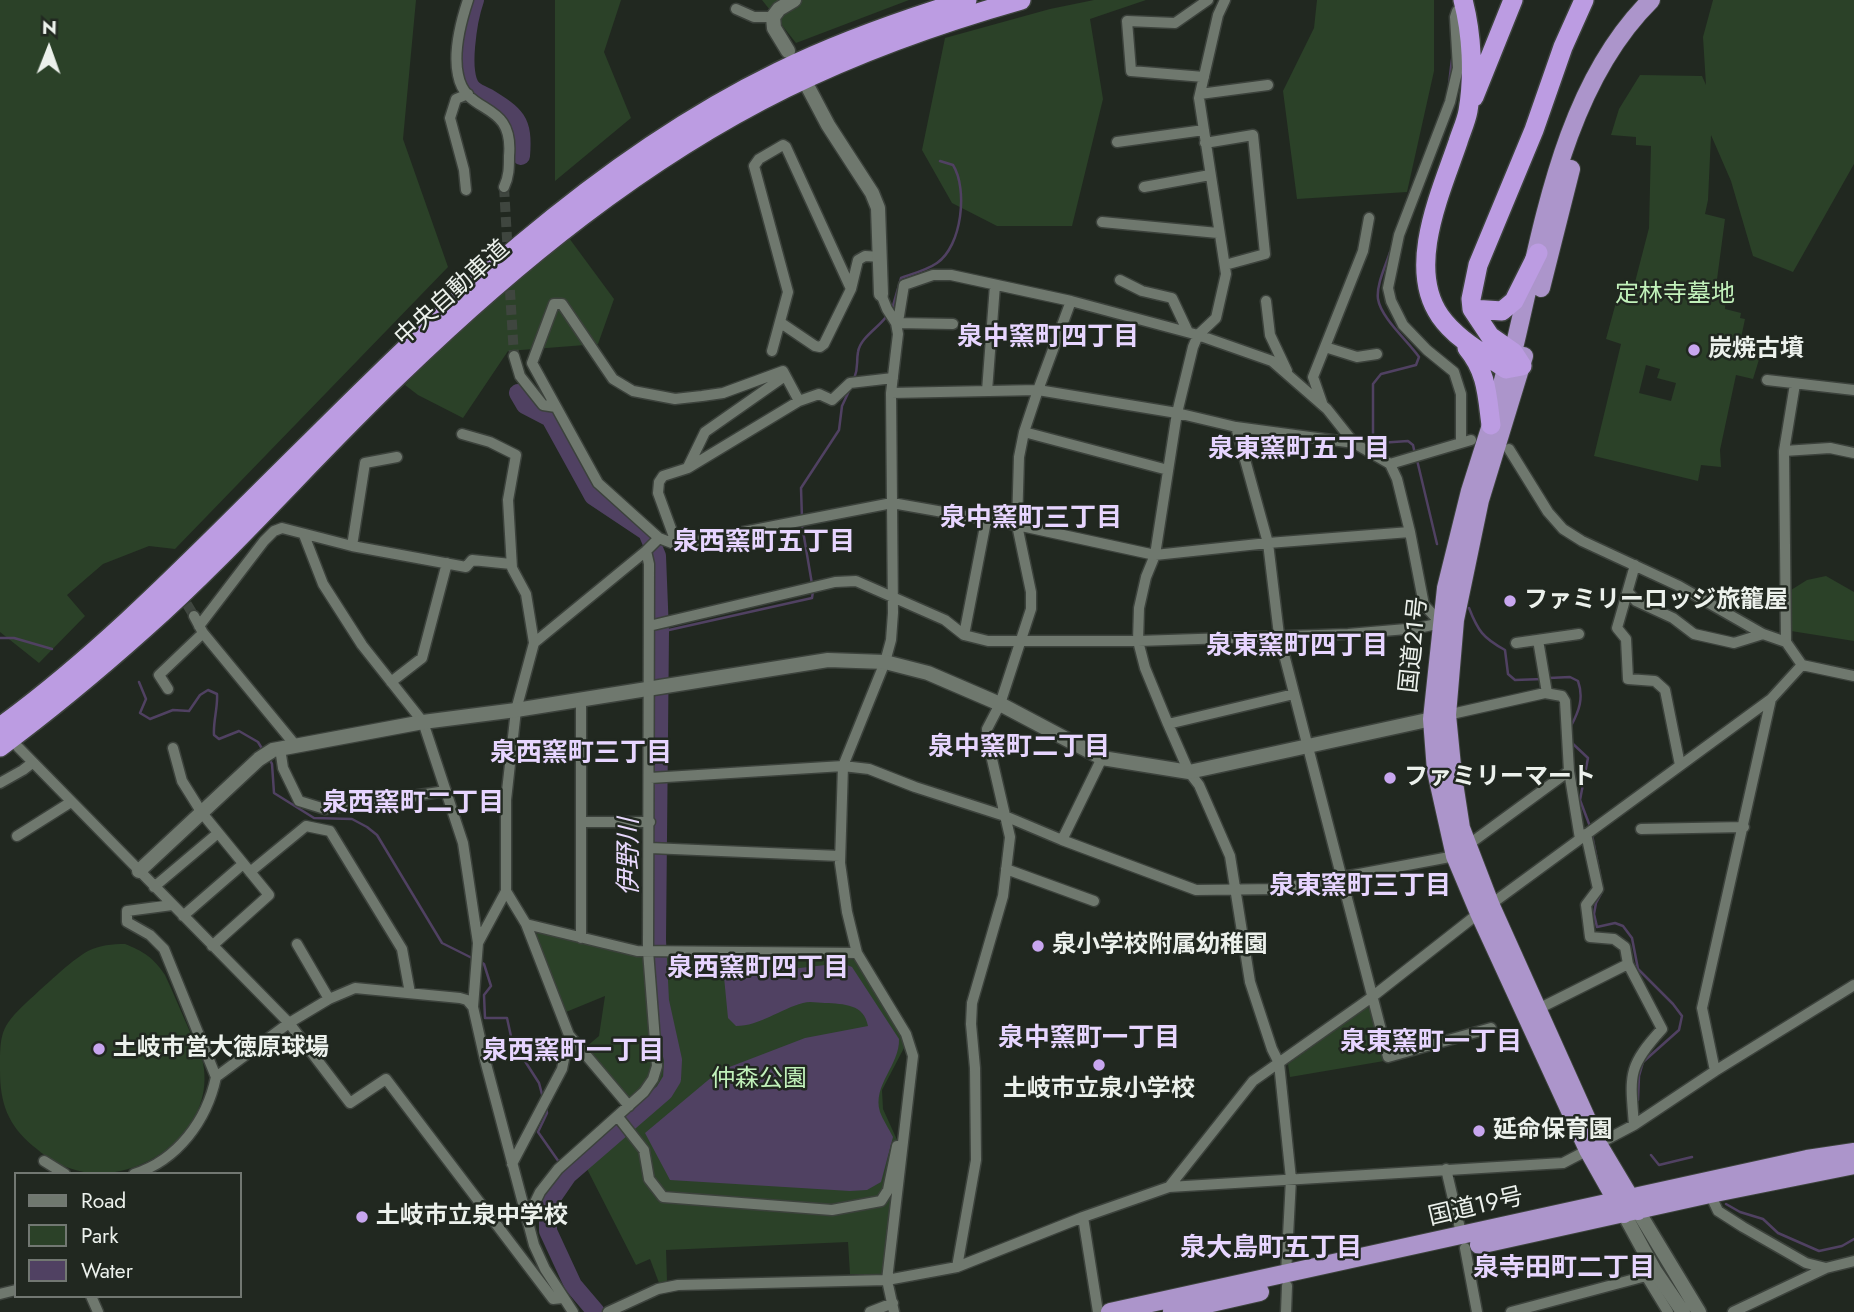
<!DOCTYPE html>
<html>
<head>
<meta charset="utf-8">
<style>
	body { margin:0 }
	#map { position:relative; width:1854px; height:1312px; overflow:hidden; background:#212820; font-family:Jost,sans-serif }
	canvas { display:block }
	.legend { position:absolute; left:14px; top:1172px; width:228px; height:126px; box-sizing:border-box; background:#212820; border:2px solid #727872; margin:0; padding:9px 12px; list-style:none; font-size:21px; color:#ecf1ec }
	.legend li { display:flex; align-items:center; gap:14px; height:35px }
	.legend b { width:35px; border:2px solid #727872 }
	.north { position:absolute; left:14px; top:14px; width:70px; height:70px; -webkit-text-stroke:5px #212820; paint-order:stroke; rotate:1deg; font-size:19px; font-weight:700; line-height:28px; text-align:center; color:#ecf1ec }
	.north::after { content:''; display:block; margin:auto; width:24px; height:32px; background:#ecf1ec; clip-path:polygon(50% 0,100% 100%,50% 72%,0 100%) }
</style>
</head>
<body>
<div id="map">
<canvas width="1854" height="1312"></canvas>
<ul class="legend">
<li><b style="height:9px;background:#6f786e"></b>Road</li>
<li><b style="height:19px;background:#2b4128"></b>Park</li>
<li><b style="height:19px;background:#504162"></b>Water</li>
</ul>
<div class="north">N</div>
</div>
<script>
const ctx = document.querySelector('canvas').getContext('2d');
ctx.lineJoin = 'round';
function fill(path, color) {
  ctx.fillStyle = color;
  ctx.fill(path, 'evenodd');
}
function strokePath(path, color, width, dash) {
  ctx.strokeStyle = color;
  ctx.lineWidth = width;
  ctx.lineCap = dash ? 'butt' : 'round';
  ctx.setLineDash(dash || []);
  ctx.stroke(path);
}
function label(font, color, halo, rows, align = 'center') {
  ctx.font = font + ' Jost,"Noto Sans JP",sans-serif';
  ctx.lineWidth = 5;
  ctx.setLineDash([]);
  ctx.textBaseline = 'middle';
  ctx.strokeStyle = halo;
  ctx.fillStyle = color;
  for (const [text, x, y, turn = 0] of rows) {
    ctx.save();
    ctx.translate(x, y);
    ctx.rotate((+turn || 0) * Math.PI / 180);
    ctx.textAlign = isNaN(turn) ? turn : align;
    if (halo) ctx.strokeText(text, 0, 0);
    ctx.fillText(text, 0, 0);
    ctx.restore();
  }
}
fill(new Path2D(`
	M0,0h416l-13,139 45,128 -273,282 -26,-3 -46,18 -36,31 18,21 -46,47 -39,-31z
	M555,0h66l-17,52 27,66 -76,63z
	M762,0h147l-113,43z
	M1094,0h52l-56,19 13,80 -31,127h-75l-45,-23 -30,-53 23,-112 105,-29z
	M1317,0h117v71l-27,121 -110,7 -14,-108 31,-63z
	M1713,0h141v164l-61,108 -40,-16 -22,-75 -20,-46 -3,65 -3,14 20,5 -9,68 5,1 -1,6 6,2 -1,13 16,4 -1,5 5,1 -4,19 15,4 -2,9 7,2 -8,26 -17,-4 -16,75 1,17 -20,-2 -3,16 -104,-25 27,-112 -15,-5 15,-55 13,2 15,-58 2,-82 -15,-1v-8l-25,-2 8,-26 21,-34 62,1 4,9 -3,-48zM1646,365l14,4 -3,9 19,5 -5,18 -32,-8z
	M569,238l45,61 -16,45 -90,7 -45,67 -45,-23 -13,-10 81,-87z
	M1826,576l28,16v49l-63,-10v-41l16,-10z
	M540,931l99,24 202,1 14,4 45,70 5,16 -23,44 1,19 15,33 -16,132h-32l-2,-32 -182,8 1,31 -8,2 -9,-24 -14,6 -50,-98 55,-50 -55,-70 13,-11 6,-40 -39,16 -33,-75z
	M125,944c18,7 29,14 40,31 9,19 17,39 26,59 4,9 10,19 12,29 14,71 -71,128 -134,105 -14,-4 -25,-13 -36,-22 -25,-21 -33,-43 -33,-75 0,-37 0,-44 27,-69 17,-15 43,-41 61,-51 12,-6 24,-7 37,-7z
	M1366,1007l6,3 12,51 -94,16 -2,-13z`), '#2b4128');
fill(new Path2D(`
	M842,963l10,4 47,72c1,26 -27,46 -19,73 3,8 9,17 13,25l-12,45 -14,8 -17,1 -180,-11 -25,-47 74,-62 86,-33 63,-12c-4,-22 -24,-22 -43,-23 -7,0 -15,-2 -22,0 -23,6 -43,23 -67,23l-8,-8 -4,-41z`), '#504162');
strokePath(new Path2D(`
	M1449,84l3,-25
	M1390,252c-4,13 -14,33 -12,47 3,19 30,42 41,58l-3,8 -35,9 -8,10v53l6,6 29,-2 5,4 2,9
	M892,309l9,-31c11,-4 26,-8 36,-15 25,-17 31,-74 16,-98l-13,-4
	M854,379c5,-13 2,-16 4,-27 2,-14 20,-24 28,-35
	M1417,460l20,84
	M802,519l-1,-31 38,-58 3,-24 7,-15
	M802,525l10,59
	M1469,608c9,23 14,30 36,42l3,24 7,6 28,-1
	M660,632l152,-34 1,-7
	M0,638h14l38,11
	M1549,678l21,-1 8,4c6,17 1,30 -7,45
	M139,682l7,17 -6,14 10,6 23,-9 16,1 11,-16 8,-5 9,4c1,14 -4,27 -3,41l5,4 20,-8 19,11 6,10
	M1572,743l16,15 -8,42 11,29
	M270,760l2,4 2,29 40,25 38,1 15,8 10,8 65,108 30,15
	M1592,835l11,55 -7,13 -2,11 3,13 18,-4 8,3 9,12 6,31 35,35 9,12 -3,14 -36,32 -4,14 -1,24
	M481,962l3,2 7,22 -7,9 1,23h22l5,23 27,42 4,15
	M546,1108l1,5 -9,19 21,30
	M1651,1155l8,10 33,-8
	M563,1168l5,7
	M1726,1204l14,8 23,7 15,14 41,18 23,-5 12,-7`), '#504162', 2.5);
strokePath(new Path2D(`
	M475,0c-6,17 -17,76 -2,89 3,3 10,6 14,8 29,18 37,23 34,59
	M518,393l7,12 25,13 43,78 54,36 10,24 3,76 -3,308 3,61 13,59 -1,19 -8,13 -96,83 -20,29v27l25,54 23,27`), '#504162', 18);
strokePath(new Path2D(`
	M504,187l4,68
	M509,275l5,81
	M179,591l15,25`), '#3f463f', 10, [10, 5]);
const minor = new Path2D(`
	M468,0c-7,21 -15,52 -10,75 8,42 56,24 51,81 0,11 0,21 -5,31
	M1225,0l-7,15 -19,83 27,176 -10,44 -18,17 -5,12 -16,66 -22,142 -9,22 -7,31 -1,33 7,27 23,56 21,48 10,13 31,71 20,126 22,67 7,14 12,116 -5,95
	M736,9l18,8h19
	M1457,11l-2,6 3,51 -8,34 -51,133 -11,53 3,13 12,24 24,25 27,22 7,22v48
	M1204,77l-73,-6 -4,-50 48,2 33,-23
	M1200,94l68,-9
	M1117,142l87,-12
	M1205,143l48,-8 12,119 -40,11
	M1144,187l66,-12
	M466,190l-2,-20 -14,-52 6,-19 12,-5
	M1102,222l116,11
	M1120,280l22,11 30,7 16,34
	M881,294l6,15 9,14 2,11 -7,59 2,220 -2,27 -6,22 -42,104 -3,97 7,49 10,41 49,81 7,22 -26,224 7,32
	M1266,301l4,34 17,36
	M781,323l34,23 5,1 4,-3 27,-55 7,-29 7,-4 16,1
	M896,323l3,-7 5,-31 29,-10h18l120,26 127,34 74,26 55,48 27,34
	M896,323l57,1
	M1325,347l32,10 20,-3
	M772,351l16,-59 -34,-126 5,-7 24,-14 3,2 65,142
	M514,356l6,20 23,29 13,2
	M1767,380l87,10
	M1795,384l-11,67 2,191 16,23 52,11
	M987,391l8,-106
	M799,401l-16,-30 -60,22 -21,3 -27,3 -42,-8 -20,-12 -51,-75h-8l-22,59 66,120 61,55 18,7 215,-42 125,22 138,30 113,-12 142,-11
	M1322,403l-9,-26 50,-126 6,-33
	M1236,427l32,116 11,92 109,422 103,-29
	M1024,432l144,38
	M462,434l28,8 26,13 -8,45 4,68 14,26 8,49 -18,67 -10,90v91l-28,52
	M1509,449l39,63 15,17 19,12 97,45 84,48 23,8
	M1784,451l46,-3 24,5
	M1390,464l81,-24
	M688,467l17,-35 80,-56
	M304,535l19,49 39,61 61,77 40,121 15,100 -5,64 12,53 49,185 11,24 28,43
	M677,545l-19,-52 1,-11 4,-6 25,-8 111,-67 20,-7 13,6 18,-17 43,-5
	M352,546l13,-83 32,-6
	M1635,565l-18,63 9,11 2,40 27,2 10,9 15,75
	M1629,593l7,8 37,17 21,16 40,9 29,-9
	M194,616l9,17 93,113
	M199,626l65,-85 10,-10 8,-3 70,18 114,21 6,-7 39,4
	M649,626l186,-44 21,-1 89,39 19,15 24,6h150l210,-7 70,-6 23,-5 -17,-18 -14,-73 -13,-53 -7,-15 -36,-21 -118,-16 -59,-14 -139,-23 -147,3
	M964,635l22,-114
	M1538,640l9,53
	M534,643l112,-92 13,-13
	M1516,643l63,-9
	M391,682l31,-24 25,-95
	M168,689l-9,-14 44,-42
	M1447,715l98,-22 17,3 3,5 4,70 11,68
	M1168,724l126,-30
	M18,747l271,276 61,80 36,-24 167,220 10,-1
	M173,748l9,33 20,32 67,82 -57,51
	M280,748l3,20 16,33 26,8 121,-18
	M650,778l193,-12 26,3 46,18 90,29 57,24 134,50 83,-1 176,-33
	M0,783l23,-13 9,-7
	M582,822h68
	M1641,829l103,-2
	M1586,834l12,55 -12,16 4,32 24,2 11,8 3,17 34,65c-35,38 -32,46 -28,96
	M17,836l54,-34
	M1062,840l40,-82
	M1468,845l101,-74
	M650,848l190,8
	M1006,869l88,32
	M250,872l56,-46 24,5 72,118 8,44
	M154,887l64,-54
	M506,891l20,33 43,111 60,71
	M183,916l60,-52
	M526,924l111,27 220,2
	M581,938v-238
	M297,944l32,55
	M1546,1005l82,-41
	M1715,1071l-13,-63 69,-309
	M216,1077l73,-54 40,-24 26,-11 105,10 7,2 6,7
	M618,1117l26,33 5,29 14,18 169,13 49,-9 7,-11 9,-44
	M1598,1144l36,-19 81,-54 139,-86
	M44,1161l21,13
	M512,1164l50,-95 7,-34
	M1446,1169l16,68
	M134,1174c44,-14 73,-54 82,-97l-52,-128 -14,-14 -23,-13v-11l45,-6
	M1169,1187l84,-106 119,-84 107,-84 292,-214 31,-34
	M1710,1194l8,17 25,16 63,36 20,5
	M528,1217l12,-25 18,-23 86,-77 9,-13 4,-13 -9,-115 1,-387 -3,-13
	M1083,1217l15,95
	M1465,1248l12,64
	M957,1267l19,-107 -1,-92 -4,-44 1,-21 31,-107 7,-59 -22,-95 -1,-13 13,-25 31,-95v-17l-14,-67 2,-68 5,-25 14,-42 33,-89
	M1646,1276l22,36
	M0,1294l16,-4
	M91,1296l7,16
	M608,1312l50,-23 20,-4 209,-5 70,-13 126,-50 86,-30 394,-24 25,-13
	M870,1312l23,-9
	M1286,1312l1,-26
	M1511,1312l135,-36 9,-5
	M1733,1312l93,-44 28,-7`);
const tertiary = new Path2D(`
	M788,51l-14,-23 -1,-11 6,-8 15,-9
	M809,89l19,36 44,68 6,15 3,86
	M139,871l120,-112 14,-9 150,-28 93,-12 312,-50 57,2 43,11 72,31 102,54 87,14 252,-55
	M1638,1211l61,101
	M1624,1214l31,57 28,41`);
const trunk = new Path2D(`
	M1541,288l30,-119
	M1524,356l-44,144 -25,120 -8,95 6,61 8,52 30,78 107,238 40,67
	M1624,1214l-36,-64 -109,-237 -24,-57 -19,-85 -4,-52 14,-131 24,-97 21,-66 15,-56 7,-17c29,-118 48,-263 138,-352
	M1479,1245l231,-51 144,-29
	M1110,1312l697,-153 47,-7
	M1172,1312l88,-20`);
const motorway = new Path2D(`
	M1463,0c9,34 11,76 5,111 -2,11 -7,21 -10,31 -17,50 -52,125 -18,174 16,23 43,37 66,53l16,-3 -9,-14 -23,-16 -18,-27 -1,-10 7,-34 56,-135 29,-83 21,-47
	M1474,97l39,-97
	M1472,309l30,2 12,-10 24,-48
	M1467,348c20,24 20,47 24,77
	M0,727c103,-75 192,-168 282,-257 150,-149 303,-304 496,-398 61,-30 124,-52 189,-72
	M0,747c50,-37 98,-77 144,-118 90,-80 169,-172 256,-255 115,-111 242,-215 386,-286 75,-37 154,-65 235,-88`);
strokePath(minor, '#3c423c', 13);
strokePath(tertiary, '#3c423c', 17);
strokePath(trunk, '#3c423c', 20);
strokePath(motorway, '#3c423c', 22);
strokePath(minor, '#6f786e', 10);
strokePath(tertiary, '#6f786e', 14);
strokePath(trunk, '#ac95cb', 18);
strokePath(motorway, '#bc9ce2', 19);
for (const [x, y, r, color] of [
	[1694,350,7,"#c8a6ef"],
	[1510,601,7,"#c8a6ef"],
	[1390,778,7,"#c8a6ef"],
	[1038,946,7,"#c8a6ef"],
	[99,1049,7,"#c8a6ef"],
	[1099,1065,7,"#c8a6ef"],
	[1479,1131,7,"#c8a6ef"],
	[362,1217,7,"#c8a6ef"]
]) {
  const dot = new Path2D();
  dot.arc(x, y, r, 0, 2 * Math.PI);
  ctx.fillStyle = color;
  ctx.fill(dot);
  strokePath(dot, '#212820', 2.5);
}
label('24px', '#ecf1ec', '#212820', [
	["中央自動車道",453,294,-42],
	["国道21号",1415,645,-84],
	["国道19号",1476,1208,-13]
]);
label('24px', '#c1f1ba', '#212820', [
	["定林寺墓地",1675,295],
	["仲森公園",759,1080]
]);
label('bold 24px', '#ecf1ec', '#212820', [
	["炭焼古墳",1708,350],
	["ファミリーロッジ旅籠屋",1524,601],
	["ファミリーマート",1404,778],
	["泉小学校附属幼稚園",1052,946],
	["土岐市営大徳原球場",113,1049],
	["土岐市立泉小学校",1099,1090,"center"],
	["延命保育園",1493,1131],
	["土岐市立泉中学校",376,1217]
], 'left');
label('bold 26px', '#e7d5ff', '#212820', [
	["泉中窯町四丁目",1048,339],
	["泉東窯町五丁目",1299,451],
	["泉中窯町三丁目",1031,520],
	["泉西窯町五丁目",764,544],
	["泉東窯町四丁目",1297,648],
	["泉中窯町二丁目",1019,749],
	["泉西窯町三丁目",581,755],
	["泉西窯町二丁目",413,805],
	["泉東窯町三丁目",1360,888],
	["泉西窯町四丁目",758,970],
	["泉中窯町一丁目",1089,1040],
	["泉東窯町一丁目",1431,1044],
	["泉西窯町一丁目",573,1053],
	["泉大島町五丁目",1271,1250],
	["泉寺田町二丁目",1564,1270]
]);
label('italic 26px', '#e8d8fd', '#212820', [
	["伊野川",631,857,-90]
]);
</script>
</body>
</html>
